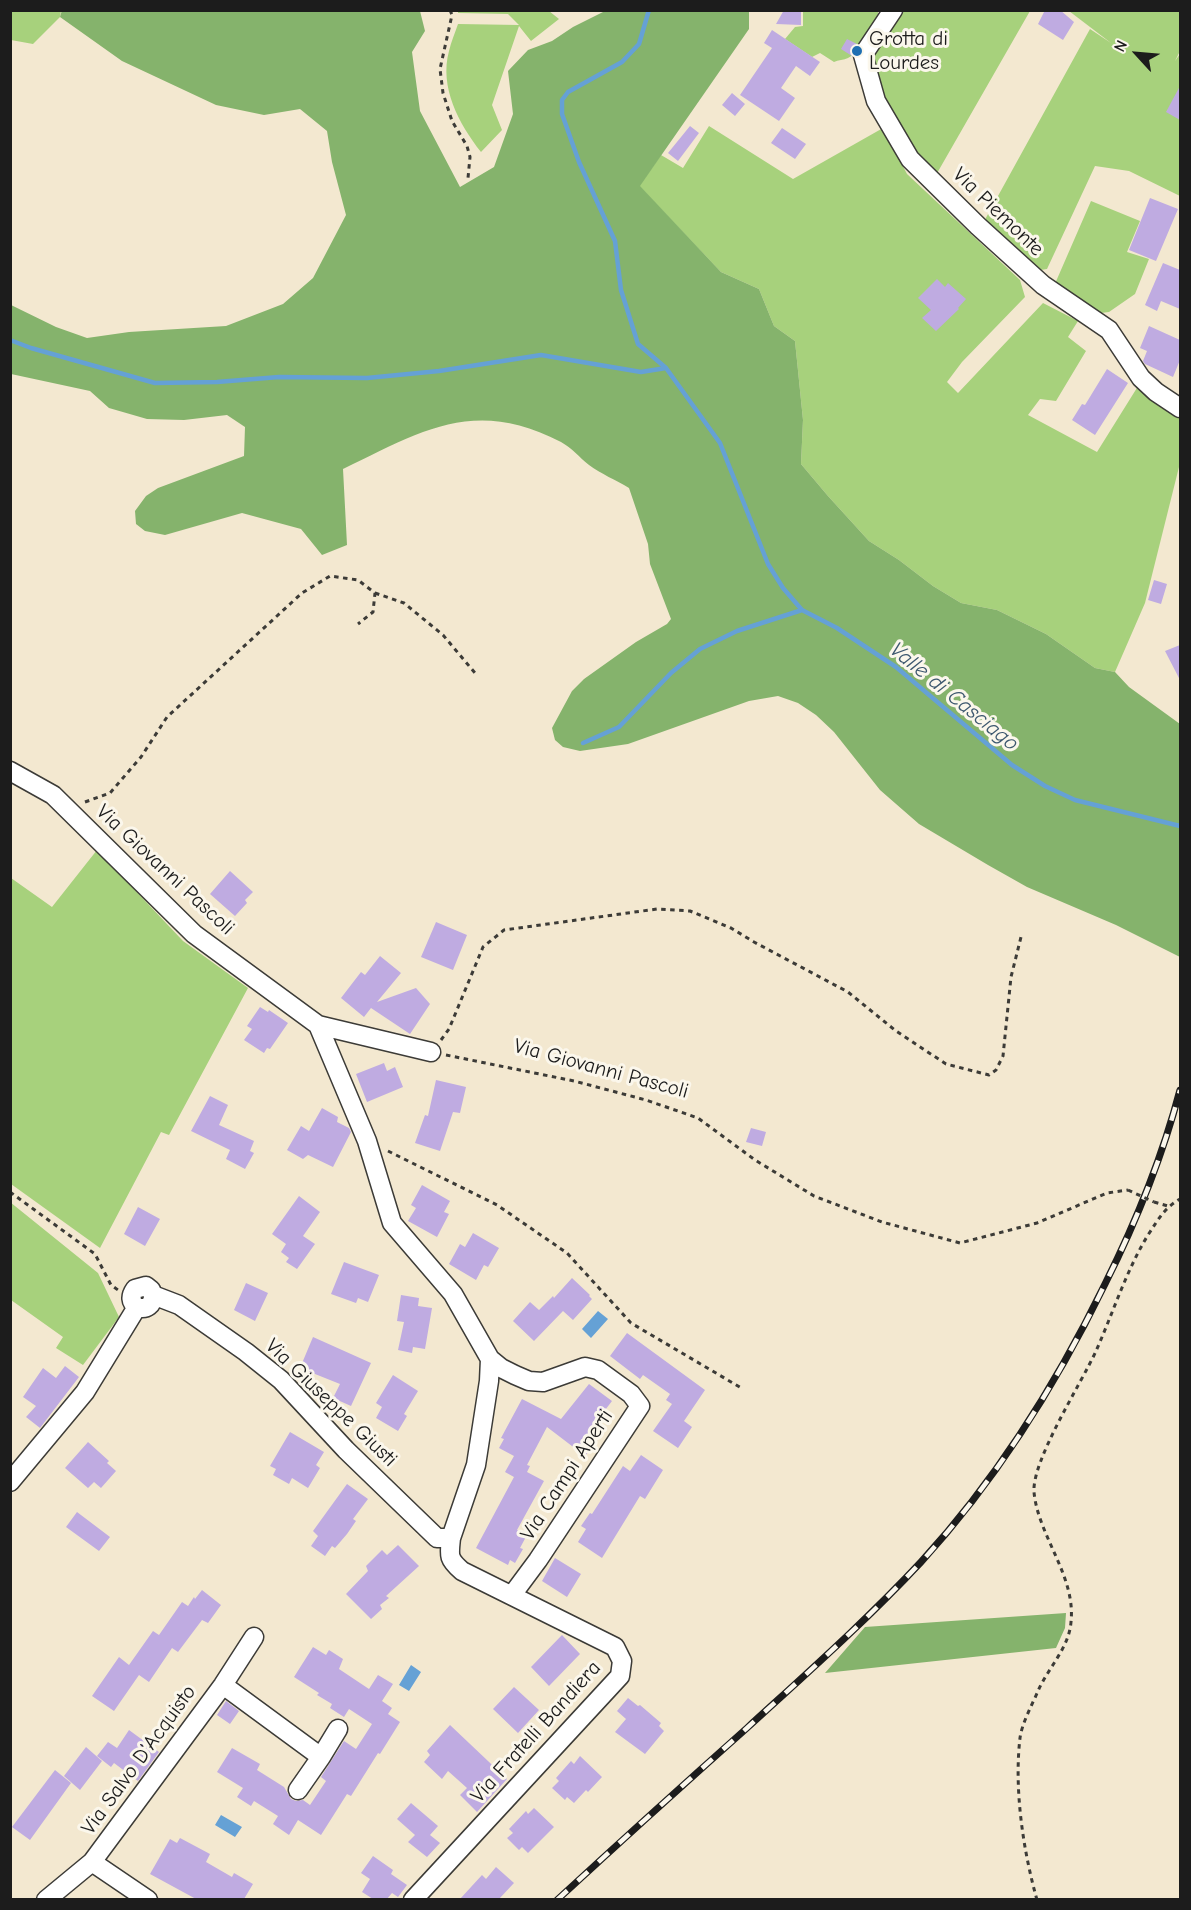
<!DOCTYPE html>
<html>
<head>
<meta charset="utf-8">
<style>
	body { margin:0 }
	#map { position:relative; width:1191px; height:1910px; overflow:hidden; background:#f3e8d0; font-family:"Comic Neue",sans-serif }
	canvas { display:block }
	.frame { position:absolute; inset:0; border:12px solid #1c1c1c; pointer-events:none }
	.north { position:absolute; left:1107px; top:24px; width:60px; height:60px; -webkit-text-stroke:4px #fbf7ec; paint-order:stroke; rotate:296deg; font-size:16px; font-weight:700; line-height:24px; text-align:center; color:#1c1c1c }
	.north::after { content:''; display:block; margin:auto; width:21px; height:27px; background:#1c1c1c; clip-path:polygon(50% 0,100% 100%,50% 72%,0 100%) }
</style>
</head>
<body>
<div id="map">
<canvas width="1191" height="1910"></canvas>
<div class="frame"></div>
<div class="north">N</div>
</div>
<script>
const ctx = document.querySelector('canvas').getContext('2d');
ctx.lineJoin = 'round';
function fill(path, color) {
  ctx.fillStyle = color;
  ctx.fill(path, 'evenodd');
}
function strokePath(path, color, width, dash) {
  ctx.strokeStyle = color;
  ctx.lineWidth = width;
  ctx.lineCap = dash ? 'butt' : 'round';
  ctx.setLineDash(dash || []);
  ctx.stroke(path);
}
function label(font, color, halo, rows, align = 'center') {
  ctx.font = font + ' "Comic Neue",sans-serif';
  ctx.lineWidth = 6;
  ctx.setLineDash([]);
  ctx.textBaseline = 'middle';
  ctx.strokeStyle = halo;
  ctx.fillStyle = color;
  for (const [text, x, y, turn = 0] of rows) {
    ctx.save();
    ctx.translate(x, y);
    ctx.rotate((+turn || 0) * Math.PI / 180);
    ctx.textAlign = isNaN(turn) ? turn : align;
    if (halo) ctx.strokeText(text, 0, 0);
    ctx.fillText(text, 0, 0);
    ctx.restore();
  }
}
fill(new Path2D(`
	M11,10h50v1l-1,6 -27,27 -22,-4z
	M458,11h91l10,8 -28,22 -12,-15 -27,79 10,25 -21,22c-22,-28 -42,-65 -32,-101 2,-9 6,-18 9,-27l61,1 -11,-11 -50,-1z
	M803,11h75c1,16 -14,39 -30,47 -4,2 -10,2 -14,4l-14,-9 -8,4 -27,-18 10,-12 8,-1z
	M902,11h128l-94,164 -20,-17 -33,-57 -10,-46z
	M1069,11h111v40l-5,10 5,-7v142l-51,-25 -34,-5 -48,103 -13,2 -52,-46 108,-196 21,14z
	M709,126l84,53 90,-51 24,46 113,106 5,17 -63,65 -15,20 11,11 85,-90 35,18 -10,16 18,14 -30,50 -16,-2 -12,16 69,37 43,-69 40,31v49l-35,140 -30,69 -20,-4 -49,-34 -49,-24 -36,-7 -28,-17 -34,-26 -30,-19 -41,-45 -27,-32 2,-44 -8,-79 -21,-15 -15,-37 -38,-17 -82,-86 22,-31 22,13z
	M1091,201l49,20 -13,31 22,7 -14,35 -26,18 -8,1 -7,-2 -40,-25z
	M97,850l86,91 65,47 -79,147 -8,-3 -61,116 -89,-64v-306l41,29z
	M10,1202l88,71 21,44 -36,48 -27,-17 7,-11 -52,-37z`), '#a7d17c');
fill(new Path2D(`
	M62,10l358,1 5,20 -13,21 8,59 40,76 34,-20 19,-53 -5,-43 20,-21 24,-9 21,-14 32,-16h144v18l-109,157 81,86 38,17 15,37 21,15 8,79 -2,44 27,32 41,45 30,19 34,26 28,17 36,7 49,24 49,34 20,4 14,15 51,37v233l-64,-32 -89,-38 -39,-22 -69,-41 -39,-34 -46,-58 -18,-17 -18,-12 -20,-7 -29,5 -121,43 -48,7 -17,-4 -8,-7 -3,-12 20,-37 12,-12 52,-37 31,-18 4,-5 -21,-55 -2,-20 -19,-56c-13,-8 -28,-14 -40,-23 -10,-8 -17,-17 -28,-23 -87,-45 -139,-11 -218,27l4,76 -25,10 -21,-26 -59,-16 -77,22 -20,-4 -9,-7 -1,-13 11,-15 12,-8 86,-32 1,-29 -18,-12 -43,5 -37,-1 -38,-11 -19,-17 -79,-17v-69l45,22 31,11 42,-6 97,-6 57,-22 30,-26 33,-63 -14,-53 -5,-31 -27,-22 -36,6 -48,-10 -94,-44 -62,-44z
	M1066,1613l-1,15 -9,20 -231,25 40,-46z`), '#85b36c');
fill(new Path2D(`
	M598,1311l10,8 -17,19 -9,-9z
	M411,1665l10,7 -12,19 -10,-6z
	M221,1815l21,12 -7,10 -20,-12z`), '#65a1d5');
strokePath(new Path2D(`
	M649,10l-10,34 -17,18 -54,30 -6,8v14l17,48 36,79 6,49 17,54 28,24 54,75 48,121 15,24 19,22 35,18 59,39 116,98 33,21 30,14 105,26
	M10,340l21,8 124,35 62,-1 62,-5 88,1 72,-7 102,-16 100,17 25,-4
	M583,743l36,-16 52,-54 29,-24 37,-18 65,-21`), '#65a1d5', 4.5);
fill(new Path2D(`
	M784,10h17v15l-25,-1z
	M1045,10h15l14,12 -11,18 -25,-16z
	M772,30l48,32 -10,14 -14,-10 -15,22 14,10 -16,23 -39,-26 32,-47 -8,-5z
	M847,39l10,5 -5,12 -11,-7z
	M1180,86v34l-14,-8z
	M732,93l13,11 -10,12 -13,-11z
	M690,126l9,7 -21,28 -10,-8z
	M782,128l24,16 -11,15 -24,-16z
	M1150,198l28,11 -22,52 -27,-11z
	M1163,263l17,7v39l-19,-8 -4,10 -12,-6z
	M937,279l8,8 3,-4 18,16 -8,9 1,1 -23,22 -14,-13 9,-8 -13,-12z
	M1149,326l31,14v20l-7,17 -28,-13 -2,-3 4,-10 -7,-3z
	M1107,369l21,14 -33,52 -23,-15 10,-16 3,1z
	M1154,580l13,4 -6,20 -13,-4z
	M1180,645v35l-15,-29z
	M230,871l23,21 -8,8 2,3 -12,13 -25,-22z
	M436,922l31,13 -14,35 -32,-13z
	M380,956l21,17 -24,29 39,-14 14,16 -20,30 -39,-26 -7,9 -23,-19 20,-26 4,3z
	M260,1007l8,5 1,-2 19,13 -18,26 -3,-1 -3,5 -20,-13 8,-11 -5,-3z
	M384,1063l3,8 8,-4 8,20 -36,15 -11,-28z
	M436,1080l30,7 -6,26 -7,-1 -13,39 -25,-8 10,-28 3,1z
	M210,1096l18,9 -9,20 35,16 -4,10 4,2 -9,16 -19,-10 4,-9 -39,-19z
	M322,1108l16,9 -1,5 12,6 2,4 -18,35 -25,-12 -5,4 -16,-9 14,-24 8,5z
	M751,1128l15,4 -4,14 -16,-4z
	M422,1185l28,16 -6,11 5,2 -12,23 -29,-16 8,-13 -5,-3z
	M299,1196l21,16 -17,24 12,8 -18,25 -11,-7 3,-4 -8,-6 5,-8 -14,-10z
	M138,1207l22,12 -15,27 -21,-12z
	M473,1233l26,15 -11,19 -4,-2 -8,15 -27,-16 11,-20 5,3z
	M344,1262l35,13 -11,27 -10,-4 -2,5 -25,-9z
	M572,1278l18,17 -1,1 3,3 -19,21 -10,-9 -29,30 -21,-20 17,-19 9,8 14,-14 1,2z
	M246,1283l22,10 -13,28 -21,-11z
	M401,1295l18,3 -1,8 14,2 -7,41 -12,-2 -1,6 -14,-3 6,-28 -7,-1z
	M627,1333l78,57 -21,31 8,6 -14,21 -25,-17 19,-27 -6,-4 4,-6 -27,-19 -3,4 -30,-23z
	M313,1337l58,26 -20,43 -18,-8 7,-14 -40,-16z
	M65,1366l14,11 -39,51 -14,-11 10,-11 -13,-9 20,-29 13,10z
	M393,1375l25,16 -14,23 3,2 -9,15 -22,-13 6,-11 -6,-4z
	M589,1384l23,17 -16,21 10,7 -21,27 -38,-29 -20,38 3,1 -3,6 17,9 -27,49 10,5 -7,13 3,1 -8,14 -5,-3 -2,5 -32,-17 38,-71 -9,-5 9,-16 -15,-8 5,-9 -3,-1 21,-39 39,20z
	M290,1432l34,20 -8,13 4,3 -12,20 -16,-10 -3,6 -16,-9 3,-6 -6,-3z
	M88,1442l21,19 -2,2 9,8 -15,17 -7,-6 -6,6 -23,-20z
	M641,1455l22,15 -18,29 -5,-3 -38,62 -24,-16 8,-13 -5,-3 9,-13 2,1 31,-48 7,5z
	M347,1484l21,15 -15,20 3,2 -9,13 -12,14 -3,-2 -7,10 -14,-10 7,-10 -5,-5z
	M77,1512l33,25 -11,14 -33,-24z
	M398,1545l21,21 -33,30 3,2 -9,7 2,4 -11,10 -25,-25 22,-23 -2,-5 16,-16 5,5z
	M555,1558l26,16 -14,23 -25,-16z
	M202,1590l19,15 -13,18 -6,-3 -24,32 -6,-4 -23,34 -10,-7 -25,36 -22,-15 27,-39 10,8 24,-34 6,4 23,-33 6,4 6,-9 1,2z
	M562,1635l18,19 -31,32 -18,-19z
	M313,1647l13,8 3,-5 14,9 -4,10 30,20 9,-14 15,9 -11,17 10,7 -4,6 12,8 -20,32 -2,-1 -27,43 -4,-2 -26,41 -23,-15 -9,15 -16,-11 5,-8 -24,-15 -3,5 -14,-9 6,-9 -26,-16 15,-24 28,16 -3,6 27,17 7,12 5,2 7,-1 7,5 16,-24 -5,-4 23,-36 12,8 16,-25 -23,-15 -5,8 -14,-9 2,-4 -15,-9 2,-2 -25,-16z
	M514,1687l25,23 -21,23 -25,-24z
	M628,1698l10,8 2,-1 21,18 -2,3 5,5 -19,23 -30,-22 11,-13 -9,-8z
	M226,1701l13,10 -9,13 -13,-9z
	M450,1725l57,54 -30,33 -17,-17 7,-7 -19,-17 -6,8 -18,-17 6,-7 -3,-4z
	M129,1730l30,22 -21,29 -24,-18 -3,4 -14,-11 11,-14 9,6z
	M86,1747l16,14 -22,29 -16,-14z
	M580,1756l22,21 -14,15 -2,-2 -12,13 -7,-6 -2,3 -13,-12 7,-7 -3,-3 15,-17 3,3z
	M55,1770l16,13 -41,57 -18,-13z
	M411,1803l27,23 -8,9 10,8 -13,14 -19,-15 7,-7 -18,-16z
	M534,1808l20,19 -26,26 -6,-6 -3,3 -12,-12 6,-5 -4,-4 17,-18 2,3z
	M180,1838l30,16 -4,8 26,15 2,-4 19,11 -9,15h-48l-46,-25 20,-35 7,4z
	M373,1856l20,14 -2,4 16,11 -9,12 -6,-4 -5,6h-14l-11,-7 8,-13 -9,-6z
	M496,1867l18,16 -15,16h-39l22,-24 4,4z`), '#bfabe1');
const minor = new Path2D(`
	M893,10l-30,45 13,46 34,58 68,67 65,59 66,45 32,48 15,14 24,16
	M10,771l43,24 141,139 124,91 113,27
	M318,1025l49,116 25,82 61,71 37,65 11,9 14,7 14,6 14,1 42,-15 13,3 33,24 9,12 -102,154 -26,35
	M153,1295c0,10 -6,15 -16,12 -7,-5 -7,-11 -2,-18l11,-3 5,4 2,5 26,10 67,47 35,28 65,70 91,88h14c-2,18 -3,21 11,33l153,76 7,14 -2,15 -207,224
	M10,1482l75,-90 52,-85
	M451,1538l25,-73 13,-84 1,-22
	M223,1685l98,72 -23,33
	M321,1757l17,-28
	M92,1862l56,38
	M46,1900l46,-38 131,-177 31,-48`);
strokePath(minor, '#3c3b37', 21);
strokePath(new Path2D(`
	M450,10l2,5 -12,54 3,24 9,28 15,25 3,11 -2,21
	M375,593l29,10 39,32 32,38
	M85,802l25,-9 31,-36 26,-40 135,-124 28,-17 28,4 17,13 -2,19 -15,12
	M441,1040l8,-11 34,-82 21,-17 153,-21 33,2 41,17 23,14 94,50 48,39 50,33 43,11 7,-5 7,-14 8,-79 10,-40
	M446,1055l128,26 72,19 52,18 57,42 59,36 68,26 78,21 77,-20 70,-30 21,-3
	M388,1151l109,54 70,48 64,70 112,66
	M10,1192l85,62 16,31 7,5
	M1154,1202l14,4
	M1037,1900c-14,-50 -23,-111 -17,-162 2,-15 12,-33 18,-47 10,-23 31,-43 33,-69 5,-46 -33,-86 -37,-130 -2,-32 47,-108 62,-141 17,-38 30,-80 52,-116 10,-15 16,-27 32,-36`), '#3c3b37', 3, [4.5, 4.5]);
strokePath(minor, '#fff', 18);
const rail = new Path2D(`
	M557,1900c63,-58 126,-115 190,-172 59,-54 119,-107 174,-166 75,-82 135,-177 184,-278 31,-62 57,-126 75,-194`);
strokePath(rail, '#1c1c1c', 7);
strokePath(rail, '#fbf7ec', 4.5, [14]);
strokePath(new Path2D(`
	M1128,1190l26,12`), '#3c3b37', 3, [4.5, 4.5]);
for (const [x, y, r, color] of [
	[857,51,6,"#1f6fb2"]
]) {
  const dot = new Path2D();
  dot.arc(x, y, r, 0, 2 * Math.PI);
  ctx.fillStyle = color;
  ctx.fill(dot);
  strokePath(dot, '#fbf7ec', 2);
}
label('21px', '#1c1c1c', '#fbf7ec', [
	["Grotta di",869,39],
	["Lourdes",869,63]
], 'left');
label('21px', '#1c1c1c', '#fbf7ec', [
	["Via Piemonte",998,212,44],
	["Via Giovanni Pascoli",165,870,43],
	["Via Giovanni Pascoli",601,1069,15],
	["Via Giuseppe Giusti",331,1403,44],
	["Via Campi Aperti",567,1475,-57],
	["Via Fratelli Bandiera",536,1732,-48],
	["Via Salvo D'Acquisto",139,1760,-54]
]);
label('italic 22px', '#3d586f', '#fbf7ec', [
	["Valle di Casciago",954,697,39]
]);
</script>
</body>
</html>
